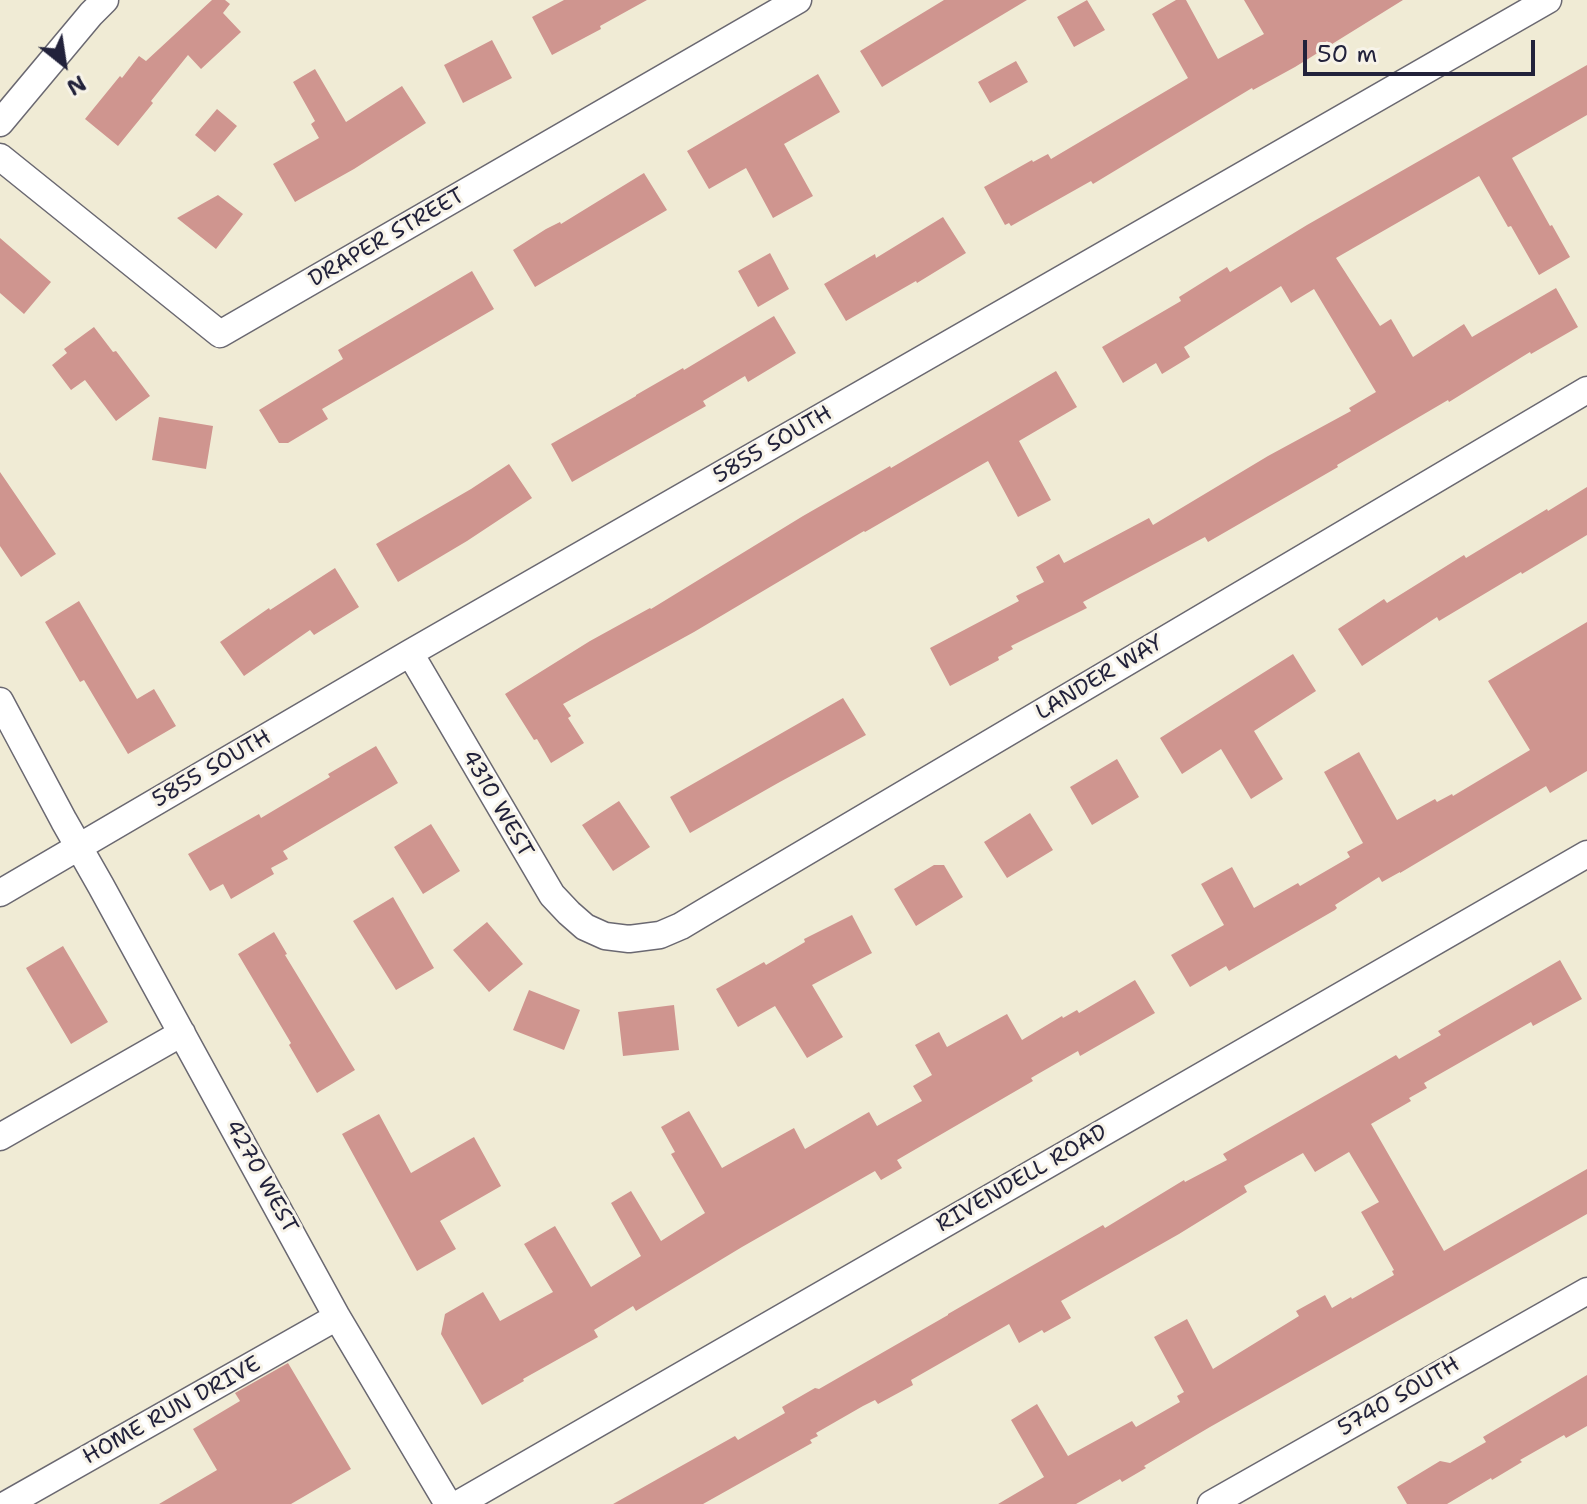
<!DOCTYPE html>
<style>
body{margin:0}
#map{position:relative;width:1587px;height:1504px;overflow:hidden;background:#f0ebd5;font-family:"Shantell Sans",sans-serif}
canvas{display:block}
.north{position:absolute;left:24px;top:24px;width:80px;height:80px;-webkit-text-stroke:6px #f7f3e8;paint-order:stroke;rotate:150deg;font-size:22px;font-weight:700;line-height:32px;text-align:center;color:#22223b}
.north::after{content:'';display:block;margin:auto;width:28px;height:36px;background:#22223b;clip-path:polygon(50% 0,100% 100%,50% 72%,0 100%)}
.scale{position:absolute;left:1303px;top:40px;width:232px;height:36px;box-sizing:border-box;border:4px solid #22223b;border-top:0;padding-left:10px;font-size:24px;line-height:28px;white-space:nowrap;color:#22223b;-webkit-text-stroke:6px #f7f3e8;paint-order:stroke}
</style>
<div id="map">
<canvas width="1587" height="1504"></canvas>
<div class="north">N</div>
<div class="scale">50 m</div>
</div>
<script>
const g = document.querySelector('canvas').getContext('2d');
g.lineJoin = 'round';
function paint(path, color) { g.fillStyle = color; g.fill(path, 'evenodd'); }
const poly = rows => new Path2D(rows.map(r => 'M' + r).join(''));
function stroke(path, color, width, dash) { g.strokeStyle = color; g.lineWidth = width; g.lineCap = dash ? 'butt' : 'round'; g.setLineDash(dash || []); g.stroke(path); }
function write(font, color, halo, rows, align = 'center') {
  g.font = font + ' "Shantell Sans",sans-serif'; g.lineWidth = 6; g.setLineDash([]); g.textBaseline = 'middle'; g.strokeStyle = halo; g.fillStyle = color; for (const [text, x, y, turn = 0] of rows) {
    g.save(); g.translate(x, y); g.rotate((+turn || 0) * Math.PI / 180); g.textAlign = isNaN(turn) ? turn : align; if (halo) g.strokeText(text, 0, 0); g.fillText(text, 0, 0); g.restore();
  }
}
const building = poly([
 [212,0,225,0,230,4,223,13,241,32,201,69,188,55,151,101,153,103,118,146,85,119,120,76,122,78,139,56,146,61],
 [564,0,647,0,600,26,601,29,552,55,532,17],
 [944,0,1027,0,882,87,860,51],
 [1087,0,1105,30,1074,47,1057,17],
 [1176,0,1186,0,1218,59,1264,34,1244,0,1403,0,1295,67,1253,90,1252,88,1093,184,1091,181,1011,226,1009,223,1005,225,984,187,1032,160,1033,162,1048,154,1051,159,1188,78,1152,14],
 [492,40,512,78,463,103,444,65],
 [1016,61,1028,82,990,103,978,82],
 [1587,65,1587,115,1512,158,1550,226,1552,225,1570,257,1539,275,1511,226,1508,227,1479,176,1336,258,1380,326,1391,319,1413,357,1464,324,1472,337,1556,288,1578,327,1531,354,1530,352,1449,402,1448,400,1337,465,1338,467,1208,542,1205,537,1083,602,1087,608,1011,646,1013,649,998,657,999,660,950,686,930,648,1019,601,1016,596,1044,582,1036,567,1059,554,1064,563,1149,518,1153,525,1268,456,1351,411,1349,408,1376,392,1314,289,1291,303,1281,286,1184,347,1190,357,1162,374,1156,363,1123,383,1102,347,1181,301,1179,297,1227,267,1230,272,1307,225],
 [315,69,346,122,402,86,426,123,354,169,295,202,273,164,319,138,311,124,315,121,293,82],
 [818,74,840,112,784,144,813,196,773,218,746,168,709,189,687,151],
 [217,109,237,126,215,152,195,135],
 [644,173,667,210,535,287,513,250,546,229,560,222,561,224],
 [218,195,243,214,216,249,177,218],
 [943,217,966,253,917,283,916,281,846,321,824,284,875,254,876,258],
 [0,238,51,282,24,314,0,293],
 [770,253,789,289,758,307,738,271],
 [472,271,494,309,322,409,328,419,288,443,279,443,259,410,343,359,338,350],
 [774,316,796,353,748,382,745,376,703,401,706,406,572,482,551,444,636,396,636,395,683,368,684,370],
 [94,327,113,352,116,351,150,396,116,421,85,380,71,390,52,365,67,353,64,349],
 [1056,371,1077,407,1019,441,1051,500,1018,517,988,461,865,532,864,531,694,632,563,704,571,716,568,718,584,743,551,763,537,739,534,740,505,694,590,641,650,608,651,609,803,516,890,466,891,468],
 [159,417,213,426,206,469,152,460],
 [509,464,532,498,467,541,398,582,376,544,471,489],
 [0,472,56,554,21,577,0,546],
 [1587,487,1587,535,1522,574,1521,572,1439,621,1437,617,1362,666,1338,629,1384,599,1387,603,1464,555,1466,558,1547,509,1548,511],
 [335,568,359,607,314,635,310,630,244,676,220,642,269,608,270,610],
 [79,601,137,699,154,689,176,726,128,754,84,680,80,682,45,622],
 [1587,622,1587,771,1550,793,1546,786,1400,873,1400,872,1382,882,1379,877,1335,905,1337,908,1335,910,1229,971,1226,966,1190,987,1171,955,1224,925,1201,884,1232,867,1254,908,1298,883,1300,886,1350,857,1347,852,1363,843,1324,772,1359,752,1397,820,1435,799,1437,802,1452,794,1453,796,1530,750,1488,681],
 [1293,654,1316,691,1254,731,1283,779,1251,799,1221,749,1182,774,1160,738],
 [843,698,866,735,778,783,690,833,670,797],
 [376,746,398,783,283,851,288,859,271,868,274,874,231,899,223,884,210,891,188,854,259,814,261,818,330,777,328,774],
 [1117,759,1139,797,1092,825,1070,787],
 [619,801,650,847,613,871,582,825],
 [1030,813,1053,850,1007,878,984,842],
 [431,824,460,871,423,894,394,847],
 [934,865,944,865,963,897,916,926,894,889],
 [393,897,434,968,396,990,353,921],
 [852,915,872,953,812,985,843,1037,807,1058,775,1006,738,1027,716,989,764,962,766,965,805,942,804,939],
 [487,922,523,964,489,992,453,950],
 [274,932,287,954,285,955,355,1070,317,1093,289,1045,291,1043,238,954],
 [63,946,108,1022,71,1044,26,968],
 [1560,960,1582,999,1533,1026,1531,1022,1424,1083,1427,1088,1409,1098,1411,1101,1371,1124,1444,1251,1587,1169,1587,1214,1210,1427,1144,1466,1146,1468,1122,1482,1120,1479,1076,1504,998,1504,1044,1477,1011,1420,1037,1404,1068,1456,1132,1421,1136,1427,1180,1402,1177,1396,1184,1392,1154,1337,1187,1319,1213,1369,1299,1316,1296,1311,1325,1295,1332,1308,1351,1297,1352,1299,1394,1275,1392,1271,1394,1270,1361,1212,1379,1202,1349,1152,1315,1172,1303,1153,1244,1186,1247,1192,1179,1234,1061,1301,1071,1318,1044,1333,1042,1330,1019,1343,1009,1324,911,1380,913,1385,878,1404,875,1400,863,1406,816,1433,818,1436,810,1440,812,1443,703,1504,613,1504,735,1436,738,1440,785,1413,782,1407,815,1388,819,1389,948,1315,948,1314,1103,1225,1105,1228,1184,1180,1185,1182,1227,1160,1223,1154,1396,1055,1399,1059,1441,1035,1438,1031],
 [1135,980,1155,1013,1080,1056,1078,1051,1031,1078,1033,1081,897,1160,902,1168,881,1180,875,1171,742,1247,636,1311,633,1306,594,1330,598,1337,523,1379,524,1381,482,1405,441,1334,445,1314,483,1292,500,1321,553,1292,524,1244,555,1226,591,1287,641,1256,611,1203,631,1191,661,1241,705,1213,671,1154,675,1152,661,1127,689,1111,722,1168,794,1128,805,1149,869,1112,877,1126,922,1101,913,1086,932,1075,915,1045,939,1032,947,1047,1007,1014,1022,1040,1062,1016,1063,1018,1077,1010,1079,1013],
 [529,990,580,1010,564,1050,513,1030],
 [674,1005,679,1050,623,1056,618,1012],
 [379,1114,411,1173,474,1137,501,1186,440,1221,456,1249,417,1271,342,1134],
 [288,1363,351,1469,291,1504,159,1504,217,1470,193,1429,240,1401,235,1393],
 [1587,1375,1587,1426,1566,1438,1564,1435,1520,1460,1522,1462,1492,1480,1491,1478,1447,1504,1407,1504,1397,1487,1440,1461,1450,1463,1486,1442,1483,1437]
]);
const street = poly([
 [0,123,91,14,105,0],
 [0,157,220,334,798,0],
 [410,653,552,895,569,913,585,927,605,936,629,939,660,935,681,926,706,911,1587,390],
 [0,701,64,821,101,886,337,1317,448,1504],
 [0,893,410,653,1548,0],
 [0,1137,182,1033],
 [7,1504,337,1317],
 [458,1504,1587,854],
 [1211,1504,1587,1291]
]);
const streetNames = [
 ["DRAPER STREET",387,238,-30],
 ["5855 SOUTH",773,445,-30],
 ["LANDER WAY",1100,678,-31],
 ["5855 SOUTH",212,769,-30],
 ["4310 WEST",497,804,60],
 ["4270 WEST",261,1177,61],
 ["RIVENDELL ROAD",1022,1179,-30],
 ["5740 SOUTH",1399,1397,-30],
 ["HOME RUN DRIVE",172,1411,-29]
];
paint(building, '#cf958f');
stroke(street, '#6a6871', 29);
stroke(street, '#fff', 26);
write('22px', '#22223b', '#f7f3e8', streetNames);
</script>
